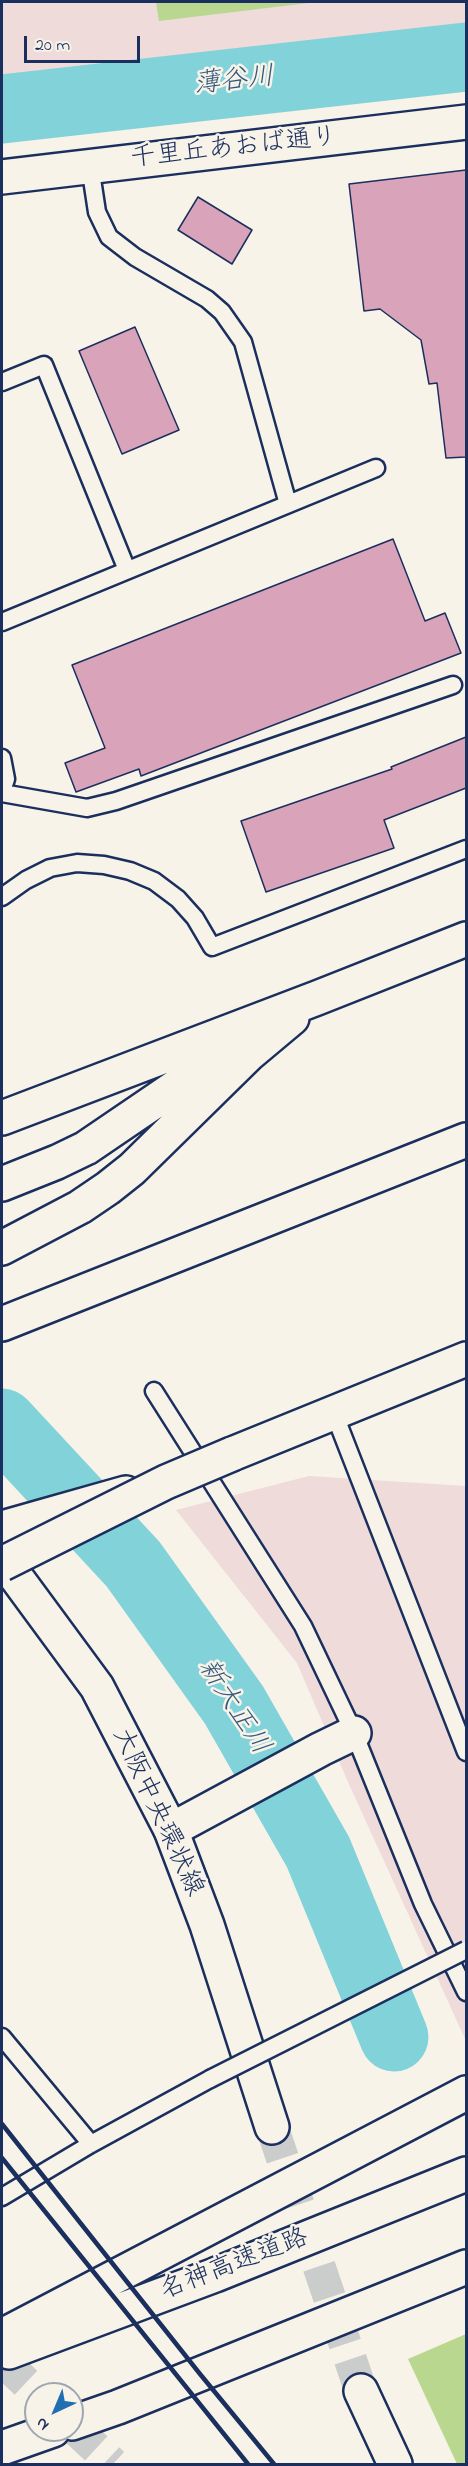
<!DOCTYPE html>
<meta charset="utf-8">
<style>
body{margin:0}
#map{position:relative;width:468px;height:2466px;overflow:hidden;background:#f7f3e8;font-family:"Indie Flower",sans-serif}
canvas{display:block}
.frame{position:absolute;inset:0;border:3px solid #1b2f5e;pointer-events:none}
.north{position:absolute;left:24px;top:2382px;width:60px;height:60px;box-sizing:border-box;background:#f7f3e8;border:2px solid #9fa5b1;border-radius:50%;rotate:224deg;font-size:16px;font-weight:700;line-height:24px;text-align:center;color:#1b2f5e}
.north::after{content:'';display:block;margin:auto;width:21px;height:27px;background:#1f6fb2;clip-path:polygon(50% 0,100% 100%,50% 72%,0 100%)}
.scale{position:absolute;left:24px;top:36px;width:116px;height:27px;box-sizing:border-box;border:3px solid #1b2f5e;border-top:0;padding-left:8px;font-size:18px;line-height:21px;white-space:nowrap;color:#1b2f5e;-webkit-text-stroke:4px #f7f3e8;paint-order:stroke}
</style>
<div id="map">
<canvas width="468" height="2466"></canvas>
<div class="frame"></div>
<div class="north">N</div>
<div class="scale">20 m</div>
</div>
<script>
const g = document.querySelector('canvas').getContext('2d');
g.lineJoin = 'round';
function paint(path, color) { g.fillStyle = color; g.fill(path, 'evenodd'); }
const poly = rows => new Path2D(rows.map(r => 'M' + r).join(''));
function stroke(path, color, width, dash) { g.strokeStyle = color; g.lineWidth = width; g.lineCap = dash ? 'butt' : 'round'; g.setLineDash(dash || []); g.stroke(path); }
function write(font, color, halo, rows, align = 'center') {
  g.font = font + ' "Indie Flower","Klee One",sans-serif'; g.lineWidth = 5; g.setLineDash([]); g.textBaseline = 'middle'; g.strokeStyle = halo; g.fillStyle = color; for (const [text, x, y, turn = 0] of rows) {
    g.save(); g.translate(x, y); g.rotate((+turn || 0) * Math.PI / 180); g.textAlign = isNaN(turn) ? turn : align; if (halo) g.strokeText(text, 0, 0); g.fillText(text, 0, 0); g.restore();
  }
}
const built = poly([
 [2,2,466,2,466,38,2,92],
 [309,1476,466,1486,466,2041,348,1782,297,1663,176,1510]
]);
const green = poly([
 [156,2,317,2,159,21],
 [466,2334,466,2464,457,2464,408,2359]
]);
const river = poly([
 [2,109,466,57],
 [2,1423,133,1564,234,1705,318,1852,394,2037]
]);
const building = poly([
 [466,170,466,457,446,458,437,383,429,384,421,340,380,309,364,311,349,184,466,170],
 [198,197,252,230,232,264,178,230,198,197],
 [135,327,179,430,122,454,79,351,135,327],
 [393,539,425,621,445,613,461,653,141,776,139,769,76,792,65,763,105,748,72,665,393,539],
 [466,737,466,788,384,820,394,848,266,892,241,821,392,769,391,767,466,737]
]);
const primaryTunnel = poly([
 [272,2127,361,2391]
]);
const highwayTunnel = poly([
 [2,2360,38,2394],
 [72,2426,113,2464]
]);
const lane = poly([
 [90,166,97,212,109,237,135,257,207,299,222,312,243,342,288,504],
 [2,382,44,365,127,570],
 [2,622,376,468],
 [2,758,6,779,2,791],
 [2,793,87,808,116,801,453,685],
 [2,897,26,880,50,868,77,863,104,865,130,871,154,881,178,899,195,918,212,947,466,849],
 [154,1391,303,1626,354,1733,423,1904,466,1992],
 [334,1413,466,1752],
 [2,2037,91,2144],
 [2,2197,91,2144,210,2079]
]);
const secondary = poly([
 [2,177,466,122],
 [171,1830,321,1749,354,1733]
]);
const primary = poly([
 [2,1558,97,1687,171,1830,207,1925,272,2127],
 [361,2391,395,2464]
]);
const highway = poly([
 [2,1118,317,998,466,939],
 [2,1184,57,1162,86,1148,233,1048],
 [2,1248,80,1207,108,1188,132,1169,249,1054,292,1018],
 [2,1324,466,1140],
 [232,1454,466,1359],
 [2,1528,126,1493],
 [2,2336,466,2093],
 [9,2352,215,2275,466,2174],
 [72,2423,118,2407,466,2267],
 [2,2448,53,2430]
]);
const rail = poly([
 [2,2124,200,2374,274,2464],
 [2,2158,248,2464]
]);
const laneBridge = poly([
 [210,2079,466,1950]
]);
const highwayBridge = poly([
 [2,1564,166,1482,232,1454]
]);
const streetNames = [
 ["千里丘あおば通り",234,150,-6],
 ["大阪中央環状線",156,1813,65],
 ["名神高速道路",235,2266,-21]
];
const waterNames = [
 ["薄谷川",234,83,-6],
 ["新大正川",232,1708,57]
];
paint(built, '#eedbda');
paint(green, '#bad78f');
stroke(river, '#81d3d9', 69);
paint(building, '#d9a3b9');
stroke(building, '#1b2f5e', 1.5);
stroke(primaryTunnel, '#cbcccc', 33, [33, 16]);
stroke(highwayTunnel, '#cbcccc', 33, [33, 16]);
stroke(lane, '#1b2f5e', 21);
stroke(secondary, '#1b2f5e', 38);
stroke(primary, '#1b2f5e', 38);
stroke(highway, '#1b2f5e', 38);
stroke(lane, '#f7f3e8', 16);
stroke(secondary, '#f7f3e8', 33);
stroke(primary, '#f7f3e8', 33);
stroke(highway, '#f7f3e8', 33);
stroke(rail, '#1b2f5e', 4.5);
stroke(laneBridge, '#1b2f5e', 21, []);
stroke(highwayBridge, '#1b2f5e', 38, []);
stroke(laneBridge, '#f7f3e8', 16);
stroke(highwayBridge, '#f7f3e8', 33);
write('26px', '#1b2f5e', '#f7f3e8', streetNames);
write('italic 27px', '#34587d', '#f7f3e8', waterNames);
</script>
